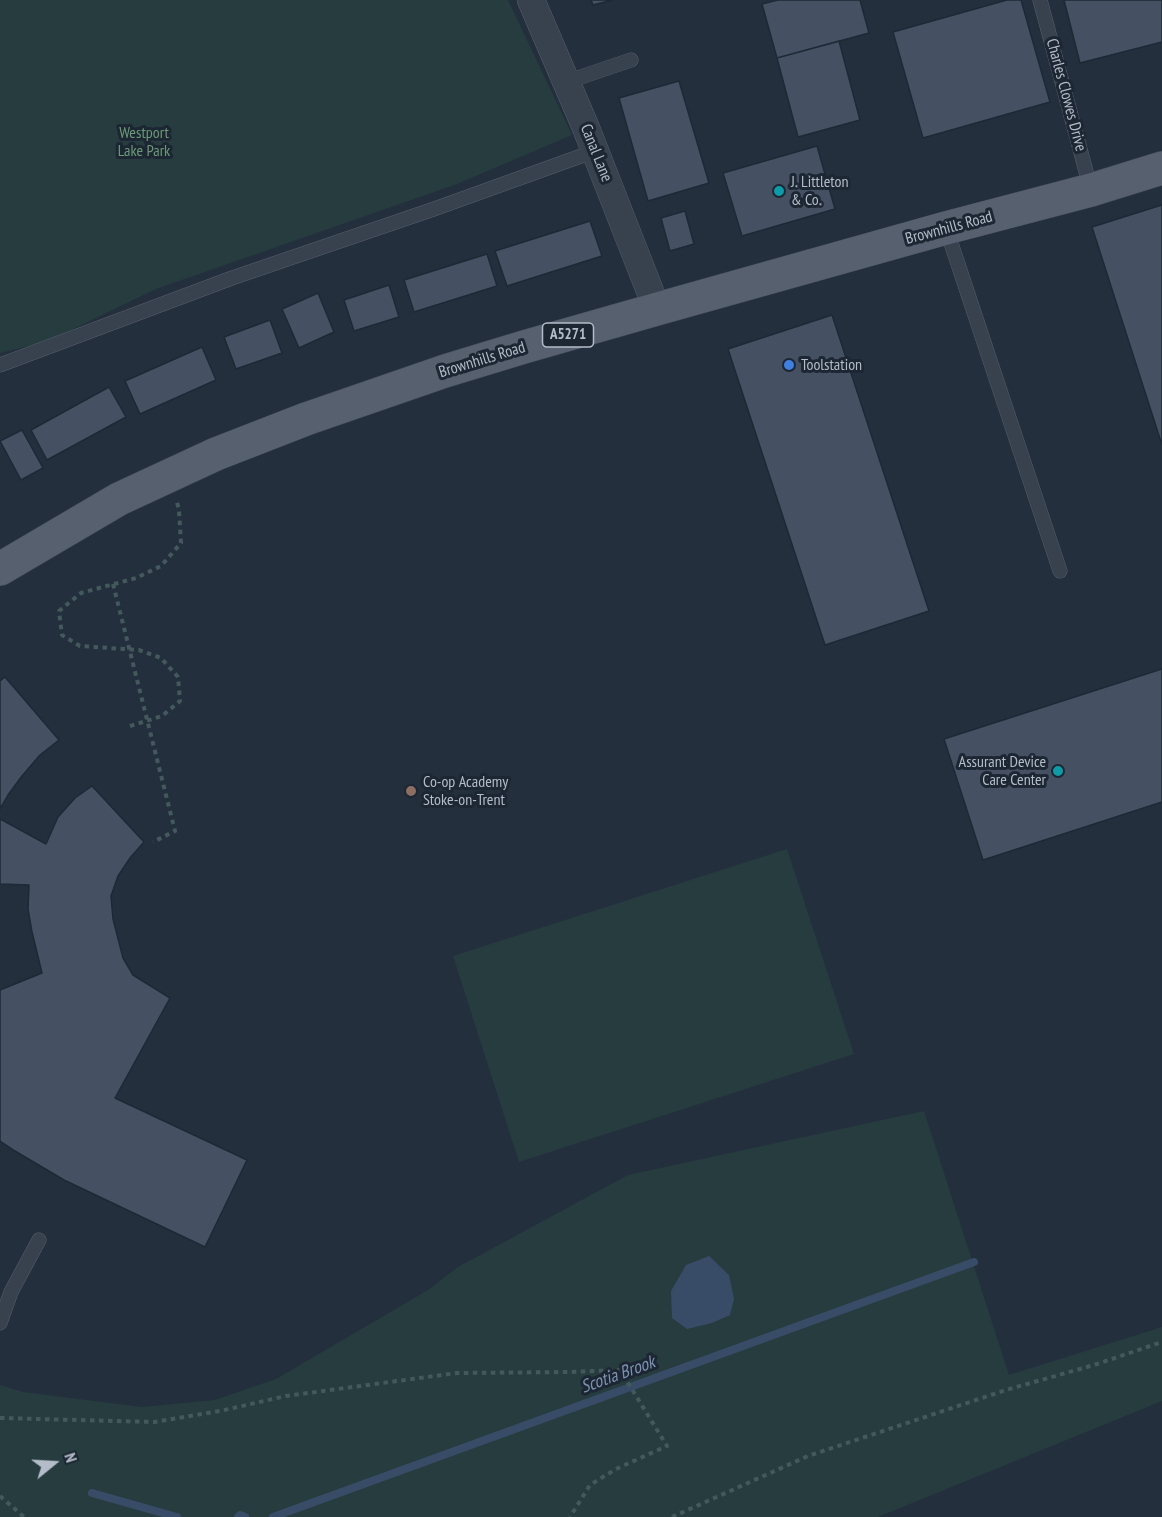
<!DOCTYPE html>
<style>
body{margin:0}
#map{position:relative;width:1162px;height:1517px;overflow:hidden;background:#242f3e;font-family:"PT Sans Narrow",sans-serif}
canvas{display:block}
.north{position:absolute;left:24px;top:1433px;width:60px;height:60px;-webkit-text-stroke:4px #1d2633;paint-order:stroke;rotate:72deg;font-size:16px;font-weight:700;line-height:24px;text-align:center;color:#b4bcc9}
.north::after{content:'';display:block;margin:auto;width:21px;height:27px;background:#b4bcc9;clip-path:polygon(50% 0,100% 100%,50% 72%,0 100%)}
</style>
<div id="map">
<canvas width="1162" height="1517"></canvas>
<div class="north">N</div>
</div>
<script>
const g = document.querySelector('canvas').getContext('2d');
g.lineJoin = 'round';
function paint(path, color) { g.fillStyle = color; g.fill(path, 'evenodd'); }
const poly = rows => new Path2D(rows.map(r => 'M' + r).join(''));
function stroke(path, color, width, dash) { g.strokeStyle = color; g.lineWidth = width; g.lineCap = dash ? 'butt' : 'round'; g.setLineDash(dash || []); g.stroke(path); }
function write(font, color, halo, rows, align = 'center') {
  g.font = font + ' "PT Sans Narrow",sans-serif'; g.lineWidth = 6; g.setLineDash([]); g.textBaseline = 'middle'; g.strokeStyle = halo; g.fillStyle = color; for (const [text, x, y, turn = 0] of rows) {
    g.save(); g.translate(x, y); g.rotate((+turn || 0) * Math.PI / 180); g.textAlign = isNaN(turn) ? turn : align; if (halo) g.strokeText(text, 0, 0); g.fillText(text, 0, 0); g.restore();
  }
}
const green = poly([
 [0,0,508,0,572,135,457,184,156,289,48,341,0,353],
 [787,849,854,1054,519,1162,453,956],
 [924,1111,1009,1375,1162,1327,1162,1401,878,1517,0,1517,0,1385,23,1392,142,1407,215,1400,276,1379,428,1290,458,1267,628,1175]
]);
const water = poly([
 [709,1256,729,1275,734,1299,730,1315,712,1323,687,1329,672,1318,671,1291,686,1265]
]);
const stream = poly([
 [92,1493,177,1517],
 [238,1517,240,1515,245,1517],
 [273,1517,974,1262]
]);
const building = poly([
 [591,0,613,0,593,5,591,0],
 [778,0,860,0,869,33,777,58,762,4,778,0],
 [1007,0,1021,0,1050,102,923,138,893,32,1007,0],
 [1064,0,1162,0,1162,42,1080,63,1064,0],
 [839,41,860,120,798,137,777,58,839,41],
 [679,81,709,183,648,201,619,98,679,81],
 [817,146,835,209,742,236,723,173,817,146],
 [1162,205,1162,445,1092,227,1162,205],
 [685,211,694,244,670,251,661,218,685,211],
 [590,221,602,256,507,286,495,251,590,221],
 [487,254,497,286,414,312,404,280,487,254],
 [389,285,399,317,354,331,344,300,389,285],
 [318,293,334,332,299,348,282,309,318,293],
 [832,315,929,611,825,645,728,349,832,315],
 [270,320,282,353,236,369,224,337,270,320],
 [202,347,216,380,140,414,125,381,202,347],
 [109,387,126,417,47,460,31,430,109,387],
 [22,430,43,468,21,480,0,441,22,430],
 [1162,669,1162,802,983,860,944,739,1162,669],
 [5,677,59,740,40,755,22,776,8,795,0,809,0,681,5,677],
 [92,786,144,842,130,858,118,876,111,896,113,919,123,958,133,975,170,998,115,1098,247,1160,205,1247,64,1180,15,1151,0,1141,0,990,42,973,32,932,28,909,29,885,0,884,0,819,46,844,58,817,75,798,92,786]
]);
const path = poly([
 [113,584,175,831,153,842],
 [130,726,162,716,180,701,178,677,161,658,139,650,80,646,62,635,59,611,81,593,136,578,161,566,181,543,179,510,177,502],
 [0,1418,154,1422,220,1411,286,1396,457,1373,571,1372,620,1370,667,1446,616,1469,590,1485,570,1517],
 [0,1496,24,1517],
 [672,1517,808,1456,1006,1390,1094,1365,1162,1342]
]);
const service = poly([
 [1040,0,1091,190],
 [566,82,631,60],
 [946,228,1060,571],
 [0,365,232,278,434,209,595,151],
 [0,1323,11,1292,39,1240]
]);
const minor = poly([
 [531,0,586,128,657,309]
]);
const primary = poly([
 [0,569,119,499,216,454,306,419,445,371,524,347,657,309,946,228,1091,190,1162,168]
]);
const markers = [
 [779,191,6,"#0f9aa8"],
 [789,365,6,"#3f7fe0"],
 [1058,771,6,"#0f9aa8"],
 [411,791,6,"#8d6e63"]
];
const shields = [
 [568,335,51]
];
const shieldNames = [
 ["A5271",568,335]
];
const streetNames = [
 ["Charles Clowes Drive",1066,95,75],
 ["Canal Lane",596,153,68],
 ["Brownhills Road",949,228,-15],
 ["Brownhills Road",482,360,-17]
];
const parkNames = [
 ["Westport",144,133],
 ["Lake Park",144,151]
];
const poiNames = [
 ["J. Littleton",791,182],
 ["& Co.",791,200],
 ["Toolstation",801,365],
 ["Assurant Device",1046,762,"right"],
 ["Care Center",1046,780,"right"],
 ["Co-op Academy",423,782],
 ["Stoke-on-Trent",423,800]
];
const waterNames = [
 ["Scotia Brook",618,1375,-20]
];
paint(green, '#263c3f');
paint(water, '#394c67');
stroke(stream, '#394c67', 8);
paint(building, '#455162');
stroke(building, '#1f2835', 1.5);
stroke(service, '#565f6c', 15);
stroke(minor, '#565f6c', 28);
stroke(primary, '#414a57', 34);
stroke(path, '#44595c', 4, [4.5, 4.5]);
stroke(service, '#38414e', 14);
stroke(minor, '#38414e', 27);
stroke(primary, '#56606e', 33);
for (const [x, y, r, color] of markers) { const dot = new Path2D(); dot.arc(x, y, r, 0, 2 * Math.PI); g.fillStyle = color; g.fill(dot); stroke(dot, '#1d2633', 2); }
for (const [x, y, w] of shields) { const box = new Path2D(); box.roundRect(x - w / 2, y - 12, w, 24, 4.5); g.fillStyle = '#1d2633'; g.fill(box); stroke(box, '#b4bcc9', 1.5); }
write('bold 15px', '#b4bcc9', null, shieldNames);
write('16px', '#b4bcc9', '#1d2633', streetNames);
write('16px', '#6b9a76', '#1d2633', parkNames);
write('16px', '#b4bcc9', '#1d2633', poiNames, 'left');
write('italic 18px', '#7c92b1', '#1d2633', waterNames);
</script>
